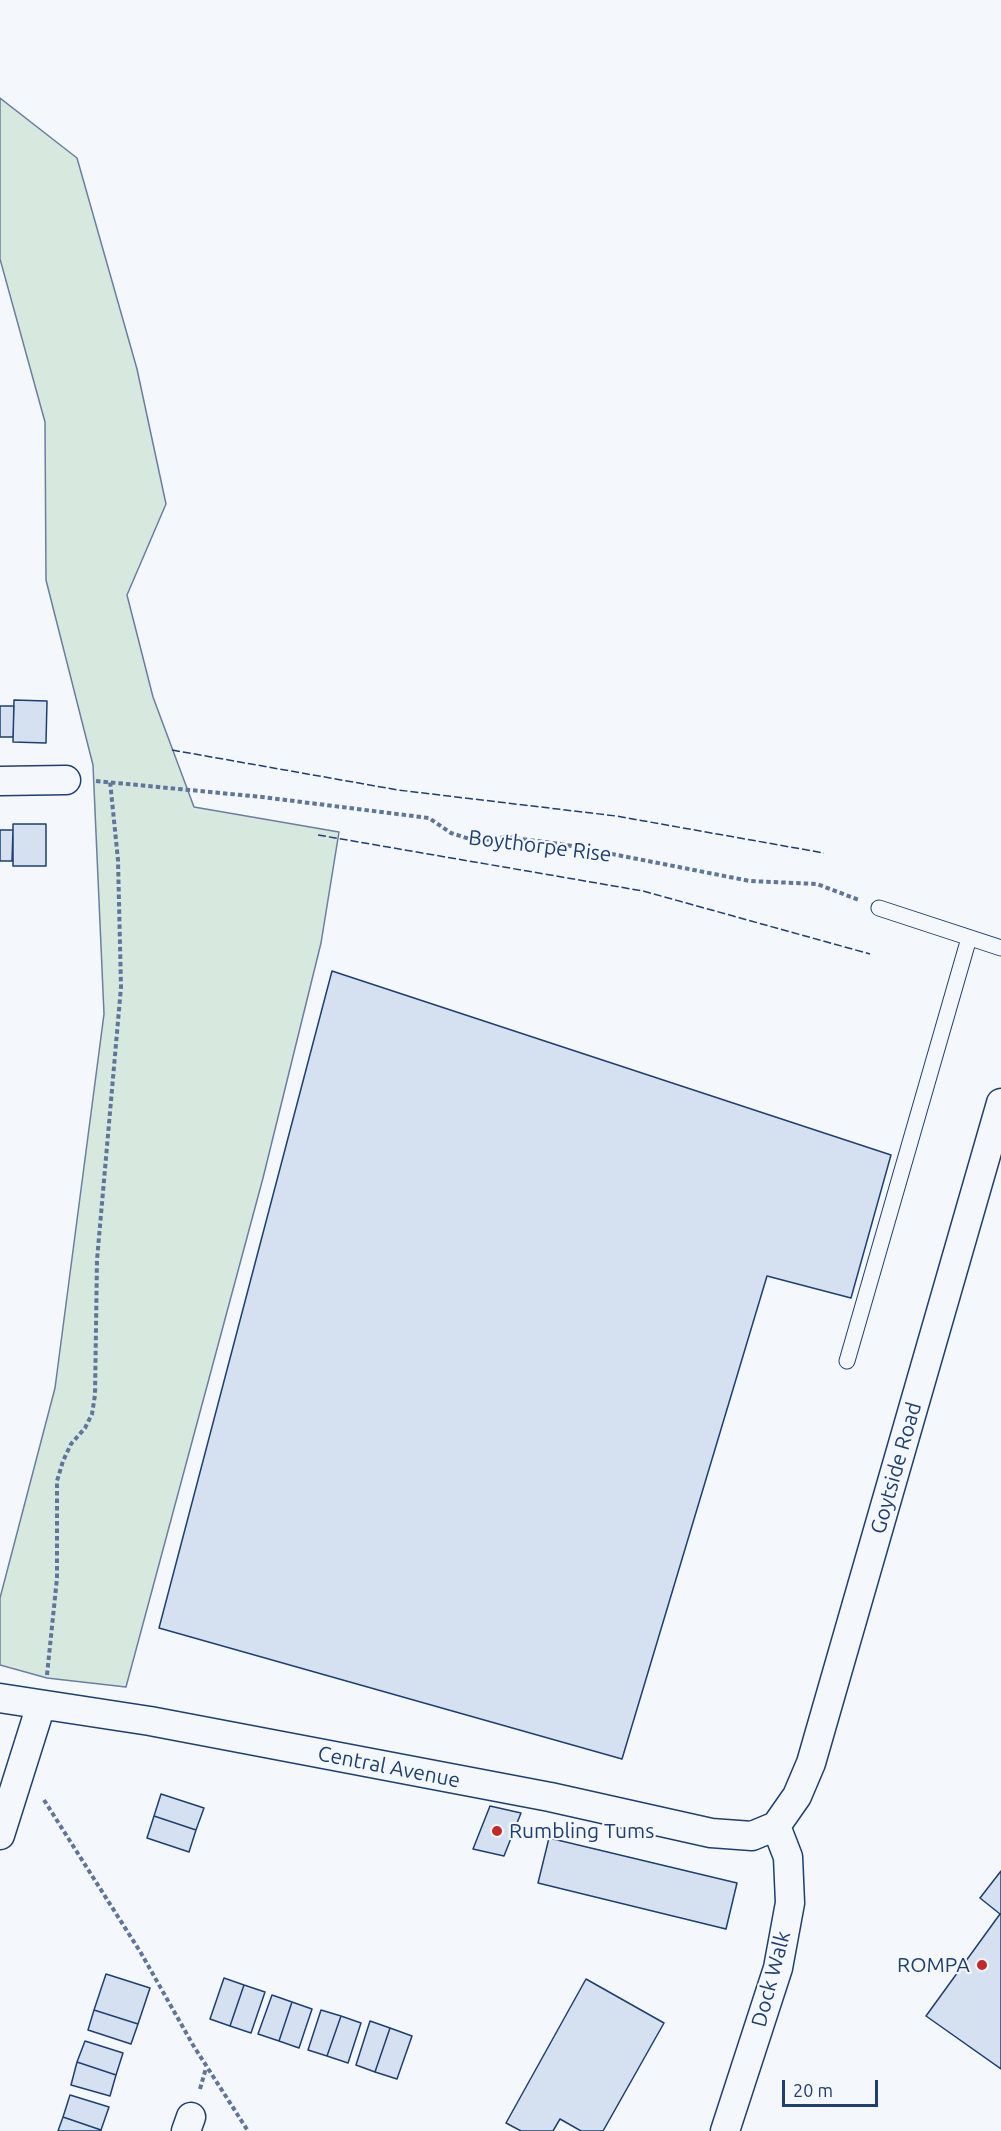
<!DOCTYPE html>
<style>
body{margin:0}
#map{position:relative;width:1001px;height:2131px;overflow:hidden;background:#f4f7fb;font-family:Ubuntu,sans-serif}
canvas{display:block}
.scale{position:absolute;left:782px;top:2080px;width:96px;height:27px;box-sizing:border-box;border:3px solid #1d3f73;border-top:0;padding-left:8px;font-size:18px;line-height:21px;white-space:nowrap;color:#1d3f73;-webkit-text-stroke:4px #f4f7fb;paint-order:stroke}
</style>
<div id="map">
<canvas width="1001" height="2131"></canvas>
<div class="scale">20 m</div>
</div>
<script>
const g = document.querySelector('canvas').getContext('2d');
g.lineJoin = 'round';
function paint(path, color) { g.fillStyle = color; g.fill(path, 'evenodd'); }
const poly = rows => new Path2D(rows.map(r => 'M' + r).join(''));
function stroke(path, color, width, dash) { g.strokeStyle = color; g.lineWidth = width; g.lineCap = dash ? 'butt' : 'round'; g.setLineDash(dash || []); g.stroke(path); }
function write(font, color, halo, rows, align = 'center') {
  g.font = font + ' Ubuntu,sans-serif'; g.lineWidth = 4.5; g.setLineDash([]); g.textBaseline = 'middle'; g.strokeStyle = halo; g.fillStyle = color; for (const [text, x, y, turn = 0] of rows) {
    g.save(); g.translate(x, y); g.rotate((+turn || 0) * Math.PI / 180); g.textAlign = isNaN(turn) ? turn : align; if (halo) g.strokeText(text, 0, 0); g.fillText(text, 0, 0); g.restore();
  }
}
const green = poly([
 [0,98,77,158,137,369,166,504,127,595,153,697,194,807,339,832,321,943,263,1178,126,1687,47,1678,0,1665,0,1598,55,1388,104,1014,93,765,46,580,45,422,0,259,0,98]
]);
const building = poly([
 [14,700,47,701,46,743,13,742,14,700],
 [0,706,14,706,13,737,0,737,0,706],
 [13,824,46,824,46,866,13,866,13,824],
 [0,830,13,830,12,861,0,861,0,830],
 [332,971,891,1155,851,1298,767,1276,622,1759,159,1628,332,971],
 [161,1794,204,1808,196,1830,154,1816,161,1794],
 [490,1806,521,1813,504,1856,473,1849,490,1806],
 [154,1816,196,1830,189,1852,147,1838,154,1816],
 [549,1838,737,1883,726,1929,538,1883,549,1838],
 [1001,1871,1001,2069,926,2016,1000,1914,980,1898,1001,1871],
 [106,1974,150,1988,138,2024,94,2010,106,1974],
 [224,1978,244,1985,230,2026,210,2019,224,1978],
 [586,1979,664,2023,603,2131,581,2131,560,2119,553,2131,521,2131,506,2123,586,1979],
 [244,1985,265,1992,251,2033,230,2026,244,1985],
 [272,1995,292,2002,279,2041,258,2034,272,1995],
 [292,2002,312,2009,299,2048,279,2041,292,2002],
 [94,2010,138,2024,131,2044,88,2030,94,2010],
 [321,2010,341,2016,327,2056,308,2050,321,2010],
 [341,2016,361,2023,348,2063,327,2056,341,2016],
 [370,2021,390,2028,375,2072,356,2065,370,2021],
 [390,2028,412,2036,397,2079,375,2072,390,2028],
 [85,2041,123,2053,116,2075,77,2062,85,2041],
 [77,2062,116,2075,110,2096,71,2085,77,2062],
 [70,2095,109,2107,101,2130,63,2117,70,2095],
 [63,2117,101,2130,101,2131,58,2131,63,2117]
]);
const path = poly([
 [96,781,262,797,429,818,451,833,476,841,506,837,561,844,750,881,817,884,859,900],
 [47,1675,57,1578,57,1481,63,1461,71,1444,85,1428,92,1414,95,1395,97,1260,121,987,118,860,110,781],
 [44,1800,141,1953,193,2045,248,2131],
 [200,2089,206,2068]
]);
const lane = poly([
 [879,908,1001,948],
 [847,1361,969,938]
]);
const street = poly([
 [0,781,66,780],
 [0,1698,150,1721,550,1797,711,1833,752,1836,776,1826],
 [776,1826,797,1796,811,1763,1001,1103],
 [0,1835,41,1705],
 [186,2131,191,2117],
 [725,2131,778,1968,790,1903,788,1857,776,1826]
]);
const fence = poly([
 [172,750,398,790,616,816,824,853],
 [318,835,643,891,870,954]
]);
const markers = [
 [497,1831,6,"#c62828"],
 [982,1965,6,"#c62828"]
];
const streetNames = [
 ["Boythorpe Rise",540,846,7],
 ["Goytside Road",896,1468,-74],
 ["Central Avenue",389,1767,11],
 ["Dock Walk",771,1979,-75]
];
const poiNames = [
 ["Rumbling Tums",509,1831],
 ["ROMPA",970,1965,"right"]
];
paint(green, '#d7e8df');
stroke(green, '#687fa3', 1.5);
paint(building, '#d5e0f0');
stroke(building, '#1d3f73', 1.5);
stroke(lane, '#1d3f73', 17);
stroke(street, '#1d3f73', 31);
stroke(path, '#5e769c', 4, [4.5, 3]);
stroke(lane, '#f4f7fb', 15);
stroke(street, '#f4f7fb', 28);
stroke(fence, '#1d3f73', 1.5, [8, 3]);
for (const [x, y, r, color] of markers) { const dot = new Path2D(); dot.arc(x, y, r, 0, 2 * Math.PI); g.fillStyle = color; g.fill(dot); stroke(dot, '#f4f7fb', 2); }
write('21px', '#1d3f73', '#f4f7fb', streetNames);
write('21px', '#1d3f73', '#f4f7fb', poiNames, 'left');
</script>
